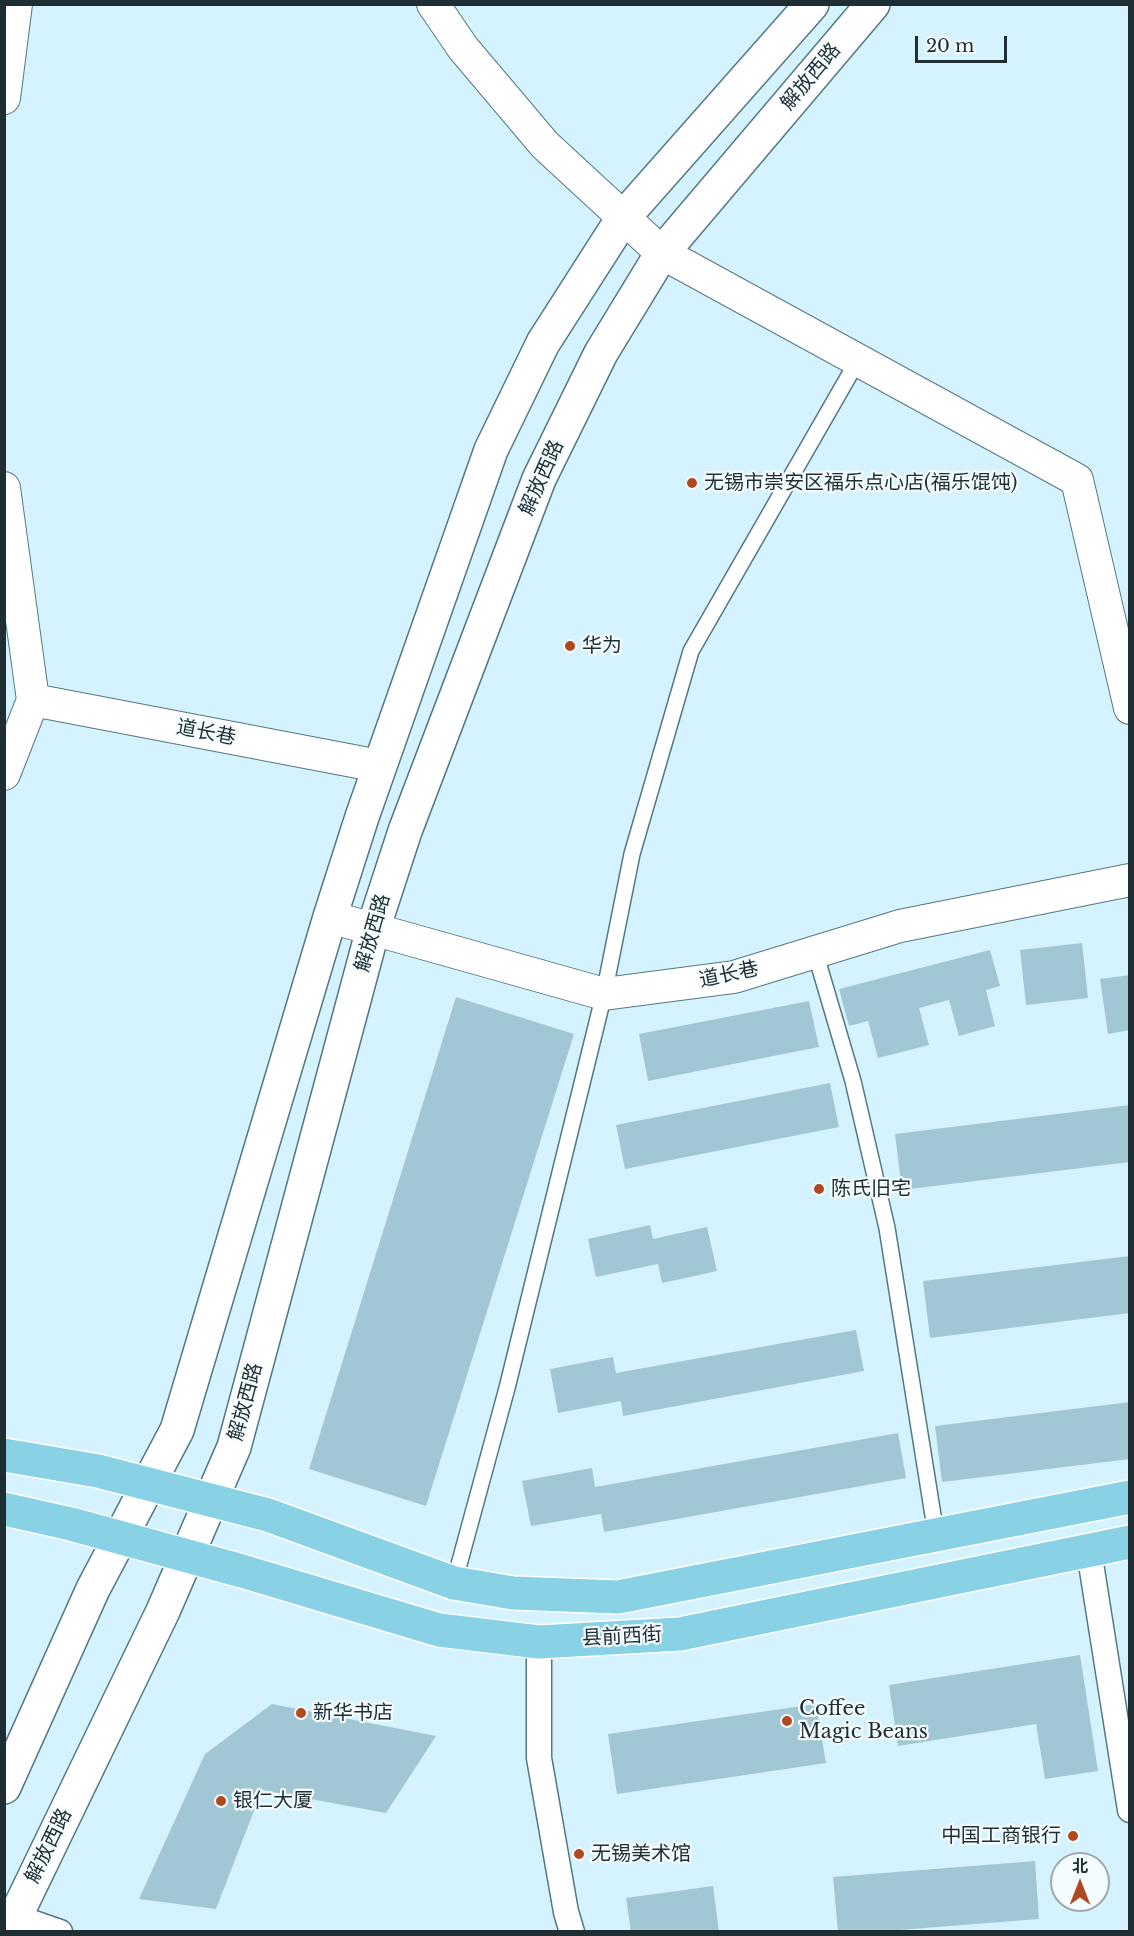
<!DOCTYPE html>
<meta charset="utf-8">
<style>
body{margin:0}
#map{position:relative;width:1134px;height:1936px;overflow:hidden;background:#d5f3fe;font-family:"Libre Baskerville","Noto Sans SC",serif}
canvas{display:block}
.frame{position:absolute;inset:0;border:6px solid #1f2e33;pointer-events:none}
.north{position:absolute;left:1050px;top:1852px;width:60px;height:60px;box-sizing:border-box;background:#f4fcff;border:2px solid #9faaad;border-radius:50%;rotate:0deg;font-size:16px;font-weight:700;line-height:24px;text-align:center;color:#1f2e33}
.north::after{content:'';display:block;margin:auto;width:21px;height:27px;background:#af4920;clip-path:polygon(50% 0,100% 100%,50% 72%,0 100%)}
.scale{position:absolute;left:915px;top:36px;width:92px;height:27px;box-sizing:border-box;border:3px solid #1f2e33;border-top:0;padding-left:8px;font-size:18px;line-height:21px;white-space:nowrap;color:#1f2e33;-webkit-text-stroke:4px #f4fcff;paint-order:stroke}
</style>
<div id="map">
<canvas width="1134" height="1936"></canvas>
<div class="frame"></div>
<div class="north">北</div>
<div class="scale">20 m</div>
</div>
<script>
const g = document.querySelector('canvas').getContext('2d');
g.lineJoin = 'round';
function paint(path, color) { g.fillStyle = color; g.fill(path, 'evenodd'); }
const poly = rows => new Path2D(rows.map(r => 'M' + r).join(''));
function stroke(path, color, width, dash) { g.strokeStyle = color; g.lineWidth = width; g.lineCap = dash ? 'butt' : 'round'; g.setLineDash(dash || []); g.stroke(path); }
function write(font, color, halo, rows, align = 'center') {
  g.font = font + ' "Libre Baskerville","Noto Sans SC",serif'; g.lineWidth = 4.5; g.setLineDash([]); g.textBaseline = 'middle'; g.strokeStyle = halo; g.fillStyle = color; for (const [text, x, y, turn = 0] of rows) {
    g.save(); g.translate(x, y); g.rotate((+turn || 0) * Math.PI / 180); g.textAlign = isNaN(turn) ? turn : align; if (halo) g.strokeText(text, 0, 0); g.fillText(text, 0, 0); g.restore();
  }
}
const building = poly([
 [1082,943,1088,998,1026,1005,1020,950],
 [990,950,1000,986,986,990,995,1026,959,1036,949,1000,919,1008,929,1045,878,1058,868,1021,849,1026,839,989],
 [1130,975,1130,1030,1108,1034,1100,979],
 [456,997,574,1034,426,1506,309,1469],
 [809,1001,819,1047,648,1081,639,1034],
 [830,1083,839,1127,625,1169,616,1125],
 [1130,1105,1130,1162,902,1190,895,1134],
 [650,1225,653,1239,707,1227,717,1271,662,1283,658,1264,596,1277,588,1239],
 [1130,1256,1130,1313,930,1338,923,1281],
 [856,1330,864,1371,623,1416,621,1401,558,1413,550,1369,613,1357,616,1373],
 [1130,1402,1130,1459,942,1482,935,1426],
 [898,1433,906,1478,604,1532,601,1514,531,1526,522,1481,592,1468,595,1487],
 [1080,1655,1098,1771,1045,1779,1036,1724,898,1746,889,1685],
 [272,1704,436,1736,386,1813,262,1790,216,1909,139,1899,205,1754],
 [816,1704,826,1763,617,1794,608,1734],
 [1035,1861,1039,1919,874,1932,838,1932,833,1877],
 [713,1886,719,1932,631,1932,626,1898]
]);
const service = poly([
 [815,952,853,1081,887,1228,936,1534],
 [454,1583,507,1388,604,994,632,854,691,651,858,360]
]);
const pedestrian = poly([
 [1089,1551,1130,1810],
 [539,1642,539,1758,566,1912,572,1932],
 [14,1916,60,1932]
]);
const minor = poly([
 [433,4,463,48,545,145,662,253,1077,480,1130,708],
 [4,98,16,4],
 [4,488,33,700,4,774],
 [33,700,379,766],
 [330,917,604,994,734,977,900,926,1130,880]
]);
const secondary = poly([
 [4,1787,93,1589,177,1430,330,917,362,817,491,450,543,343,623,218,812,4],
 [8,1932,163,1611,234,1447,373,929,405,831,539,479,601,353,662,253,873,4]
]);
const primary = poly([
 [4,1455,98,1471,268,1515,454,1583,513,1593,618,1597,1130,1497],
 [4,1509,71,1524,242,1571,439,1630,539,1642,680,1634,1130,1542]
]);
const markers = [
 [692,483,6,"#af4920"],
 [570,646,6,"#af4920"],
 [819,1189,6,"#af4920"],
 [301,1713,6,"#af4920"],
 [787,1721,6,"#af4920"],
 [221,1801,6,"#af4920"],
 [1073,1836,6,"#af4920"],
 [579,1854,6,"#af4920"]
];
const streetNames = [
 ["解放西路",811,77,-50],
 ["解放西路",542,478,-66],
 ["道长巷",206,733,11],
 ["解放西路",373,933,-74],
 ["道长巷",729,975,-12],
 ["解放西路",246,1402,-75],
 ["县前西街",622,1637,-3],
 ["解放西路",49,1846,-64]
];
const poiNames = [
 ["无锡市崇安区福乐点心店(福乐馄饨)",704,483],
 ["华为",582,646],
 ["陈氏旧宅",831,1189],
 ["Coffee",799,1709],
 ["Magic Beans",799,1732],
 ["新华书店",313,1713],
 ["银仁大厦",233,1801],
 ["中国工商银行",1061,1836,"right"],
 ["无锡美术馆",591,1854]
];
paint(building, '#a1c7d4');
stroke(service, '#547883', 18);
stroke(pedestrian, '#547883', 27);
stroke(minor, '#547883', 34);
stroke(secondary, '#547883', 36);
stroke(primary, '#fff', 36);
stroke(service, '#fff', 15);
stroke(pedestrian, '#fff', 24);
stroke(minor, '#fff', 32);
stroke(secondary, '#fff', 33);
stroke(primary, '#89d1e5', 33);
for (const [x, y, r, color] of markers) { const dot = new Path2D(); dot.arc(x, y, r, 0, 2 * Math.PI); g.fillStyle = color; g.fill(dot); stroke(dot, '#f4fcff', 2); }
write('20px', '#1f2e33', '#f4fcff', streetNames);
write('20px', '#1f2e33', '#f4fcff', poiNames, 'left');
</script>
